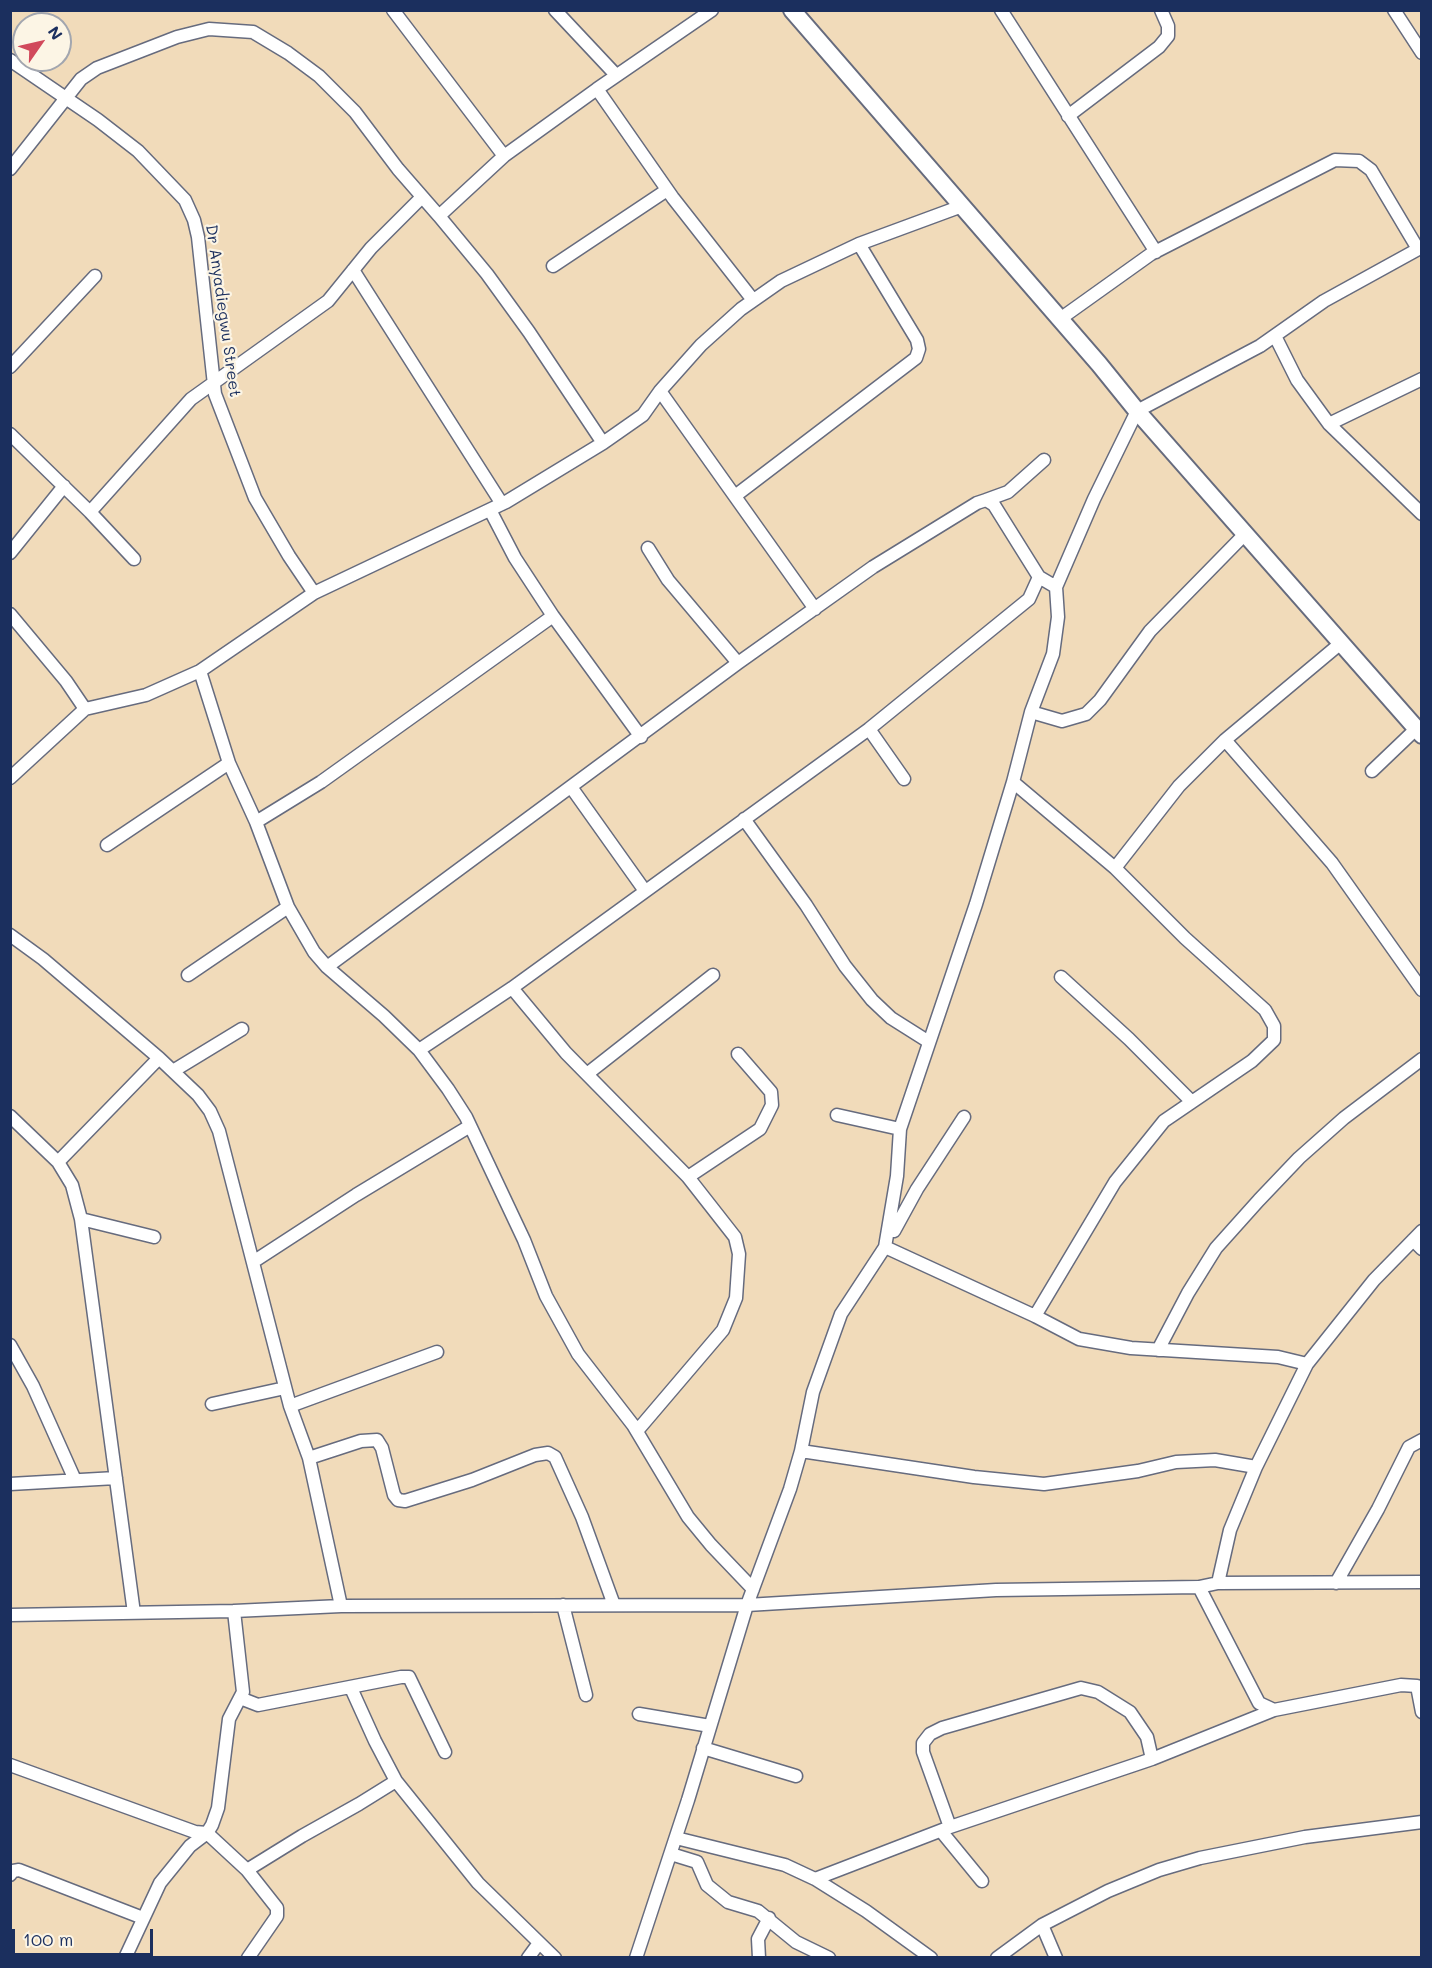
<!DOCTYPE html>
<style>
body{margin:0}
#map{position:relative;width:1432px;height:1968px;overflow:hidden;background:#f1dbba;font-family:Mali,sans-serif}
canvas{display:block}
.frame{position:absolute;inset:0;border:12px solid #1b2f5e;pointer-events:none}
.north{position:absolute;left:12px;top:12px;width:60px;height:60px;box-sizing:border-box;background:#fcf5e5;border:2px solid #a2a6af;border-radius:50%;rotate:56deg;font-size:16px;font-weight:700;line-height:24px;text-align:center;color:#1b2f5e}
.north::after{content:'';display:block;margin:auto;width:21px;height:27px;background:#d1495b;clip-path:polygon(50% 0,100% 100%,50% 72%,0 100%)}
.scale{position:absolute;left:12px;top:1929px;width:141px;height:27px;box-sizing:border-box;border:3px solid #1b2f5e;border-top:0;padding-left:8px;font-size:18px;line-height:21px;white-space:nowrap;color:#1b2f5e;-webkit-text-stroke:4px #fcf5e5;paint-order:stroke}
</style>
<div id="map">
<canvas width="1432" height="1968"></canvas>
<div class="frame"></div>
<div class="north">N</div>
<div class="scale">100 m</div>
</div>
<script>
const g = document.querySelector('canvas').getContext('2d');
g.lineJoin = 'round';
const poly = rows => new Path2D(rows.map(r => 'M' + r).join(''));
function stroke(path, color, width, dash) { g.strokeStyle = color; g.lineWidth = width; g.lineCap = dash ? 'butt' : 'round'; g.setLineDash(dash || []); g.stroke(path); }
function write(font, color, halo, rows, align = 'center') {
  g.font = font + ' Mali,sans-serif'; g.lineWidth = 4.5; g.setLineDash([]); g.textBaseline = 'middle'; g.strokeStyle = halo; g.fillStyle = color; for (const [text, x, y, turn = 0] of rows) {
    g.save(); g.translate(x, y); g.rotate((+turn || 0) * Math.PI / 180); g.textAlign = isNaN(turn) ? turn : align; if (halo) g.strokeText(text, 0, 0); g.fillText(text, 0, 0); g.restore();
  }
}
const minor = poly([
 [393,10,504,156],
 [555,10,616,75],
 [1001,10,1156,252],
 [1394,10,1422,53],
 [10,60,98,120,138,151,185,200,194,220,198,237,215,394,255,498,289,556,314,593],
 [597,89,673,198,753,300],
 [1068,116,1159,47,1168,36,1168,26,1161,10],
 [10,169,81,79,97,68,177,37,209,29,253,32,288,53,319,76,355,112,398,169,439,216,487,274,529,332,603,443],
 [439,216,504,156,597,89,712,10],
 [553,266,667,190],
 [353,270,502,504],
 [1060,319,1151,254,1335,160,1359,161,1371,170,1418,249],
 [1275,336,1297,380,1329,424,1422,514],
 [10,367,95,276],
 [660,391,815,609],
 [1329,424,1422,379],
 [10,434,90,512,134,559],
 [735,496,916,358,919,349,917,340,859,244],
 [986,500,1008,492,1044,460],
 [490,510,515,558,553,616,641,737],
 [90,512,191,399,328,301,371,248,422,197],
 [648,548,668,580,738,663],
 [10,553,64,486],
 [10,614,66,681,85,709],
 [200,671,229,763,256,822,288,907,314,952,327,967,384,1016,419,1050,448,1089,466,1117,524,1240,546,1296,578,1354,633,1425,688,1517,711,1545,753,1589],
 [1031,712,1062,721,1086,714,1100,700,1150,631,1245,534],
 [869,729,904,779],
 [1225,740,1332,863,1422,990],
 [1372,771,1416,729],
 [10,778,85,709,146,695,200,671,314,593,506,502,603,443,643,415,660,391,701,345,741,309,781,281,859,244,962,206],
 [1013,782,1115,868,1185,938,1265,1010,1274,1026,1274,1040,1252,1061,1164,1121,1115,1182,1035,1316],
 [571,787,645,891],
 [744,819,806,905,845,966,872,1000,891,1018,929,1042],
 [256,822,321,782,553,616],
 [107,845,229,763],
 [1115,868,1179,786,1225,740,1341,643],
 [10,935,43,959,159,1058,198,1095,210,1111,219,1131,290,1406,309,1458,341,1606],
 [327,967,738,663,873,567,977,503,986,500,994,505,1039,577,1056,587],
 [188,975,288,907],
 [1061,977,1129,1039,1191,1101],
 [512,988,566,1053,688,1177,735,1237,739,1254,736,1298,723,1330,637,1431],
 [419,1050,512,988,869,729,1029,599,1039,577],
 [173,1071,242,1029],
 [587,1074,713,975],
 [837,1115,900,1129],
 [10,1116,58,1162,72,1185,81,1219,134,1613],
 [58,1162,159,1058],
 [688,1177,760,1129,772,1105,771,1092,738,1054],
 [81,1219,154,1237],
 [894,1231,917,1189,964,1117],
 [1413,1240,1422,1249],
 [885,1247,1035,1316,1079,1339,1131,1348,1278,1357,1307,1364],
 [253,1262,356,1195,470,1126],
 [10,1345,33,1386,75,1480],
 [1158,1350,1188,1293,1216,1248,1259,1200,1299,1158,1344,1118,1422,1059],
 [212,1404,285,1388],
 [290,1406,437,1352],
 [801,1451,974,1477,1044,1484,1138,1471,1176,1462,1215,1460,1256,1467],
 [309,1458,361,1441,377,1440,382,1448,394,1495,398,1500,405,1501,472,1480,535,1455,548,1453,555,1457,582,1517,614,1605],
 [10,1484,116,1478],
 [1218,1583,1230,1530,1256,1467,1307,1364,1374,1280,1422,1231],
 [1336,1583,1378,1509,1409,1447,1422,1440],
 [1199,1587,1259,1703,1274,1710,1401,1685,1417,1686,1422,1712],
 [563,1605,586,1695],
 [10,1615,234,1611,341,1606,747,1605,996,1590,1199,1587,1218,1583,1422,1582],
 [351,1688,375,1741,396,1781,478,1883,555,1958],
 [240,1698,258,1705,401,1677,409,1677,445,1752],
 [639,1714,710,1726],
 [703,1748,796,1776],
 [10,1765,195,1832,207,1833,247,1870,277,1908,277,1916,248,1958],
 [950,1827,923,1752,923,1743,930,1734,942,1728,1081,1688,1098,1692,1130,1712,1147,1737,1152,1759],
 [941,1831,982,1881],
 [676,1838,785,1865,815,1879,866,1911,931,1958],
 [671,1854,697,1862,707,1885,728,1902,758,1911,796,1942,829,1958],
 [247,1870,302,1836,359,1804,396,1781],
 [10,1875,13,1871,19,1870,143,1918],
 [815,1879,950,1827,1152,1759,1274,1710],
 [1042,1925,1056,1958],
 [125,1958,160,1883,190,1846,207,1833,212,1825,218,1808,229,1719,243,1692,234,1611],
 [528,1958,539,1943],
 [636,1958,688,1800,747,1605,790,1489,801,1451,813,1392,841,1314,885,1247,897,1176,900,1129,976,904,1013,782,1031,712,1053,654,1058,617,1056,587,1094,499,1137,411,1260,346,1324,301,1422,247],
 [759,1958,758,1939,769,1918],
 [997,1958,1042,1925,1108,1891,1159,1870,1200,1858,1305,1837,1422,1822]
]);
const major = poly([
 [792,10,1099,364,1137,411,1422,735]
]);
const streetNames = [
 ["Dr Anyadiegwu Street",223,311,82]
];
stroke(minor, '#666b7e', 15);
stroke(major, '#666b7e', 20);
stroke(minor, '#fff', 12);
stroke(major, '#fff', 16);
write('16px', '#1b2f5e', '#fcf5e5', streetNames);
</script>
